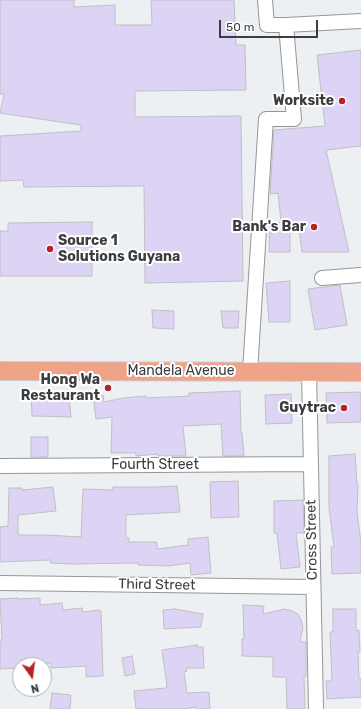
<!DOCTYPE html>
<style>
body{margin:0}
#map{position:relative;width:361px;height:709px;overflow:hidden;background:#edf0f3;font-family:Rubik,sans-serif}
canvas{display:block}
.north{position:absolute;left:12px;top:657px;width:40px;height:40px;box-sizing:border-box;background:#fff;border:1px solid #b1b1b2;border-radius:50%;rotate:166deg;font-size:11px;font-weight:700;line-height:16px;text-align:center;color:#3c3d3e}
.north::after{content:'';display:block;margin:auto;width:14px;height:18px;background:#b42426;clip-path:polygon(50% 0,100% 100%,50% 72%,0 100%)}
.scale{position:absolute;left:219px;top:20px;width:99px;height:18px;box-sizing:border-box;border:2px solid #3c3d3e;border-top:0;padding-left:5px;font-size:12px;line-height:14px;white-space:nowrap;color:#3c3d3e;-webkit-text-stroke:3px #fff;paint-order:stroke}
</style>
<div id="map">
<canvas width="361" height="709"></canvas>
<div class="north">N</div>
<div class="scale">50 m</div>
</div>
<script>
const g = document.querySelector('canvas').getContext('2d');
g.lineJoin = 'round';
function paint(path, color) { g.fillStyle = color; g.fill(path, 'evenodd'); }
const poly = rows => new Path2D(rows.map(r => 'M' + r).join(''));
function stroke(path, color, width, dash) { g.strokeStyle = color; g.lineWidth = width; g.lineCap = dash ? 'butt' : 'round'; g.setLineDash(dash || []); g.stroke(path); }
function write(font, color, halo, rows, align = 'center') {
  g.font = font + ' Rubik,sans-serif'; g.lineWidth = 4; g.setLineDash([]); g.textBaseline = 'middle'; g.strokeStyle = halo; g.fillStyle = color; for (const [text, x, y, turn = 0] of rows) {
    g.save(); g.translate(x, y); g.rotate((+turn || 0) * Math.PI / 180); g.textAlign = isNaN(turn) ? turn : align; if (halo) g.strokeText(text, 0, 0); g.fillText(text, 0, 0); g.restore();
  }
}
const building = poly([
 [0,0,74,0,74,7,115,5,115,25,152,25,151,0,234,0,236,45,245,45,246,90,135,91,135,117,241,116,243,281,145,283,144,186,24,187,23,180,0,181,0,136,81,131,81,125,0,113,4,94,0,94,0,0],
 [361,50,361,146,326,150,349,252,302,252,299,230,290,231,290,252,269,252,270,223,281,222,278,193,270,194,274,130,325,126,317,55,361,50],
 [92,222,92,276,0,276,0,231,8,231,8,223,92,222],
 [290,281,290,322,269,322,266,283,290,281],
 [340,285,347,325,315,330,308,289,340,285],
 [152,310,174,311,174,329,153,328,152,310],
 [221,311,239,311,238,328,223,328,221,311],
 [240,391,241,433,242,433,244,456,223,456,221,424,183,426,186,456,158,456,158,454,136,456,136,453,111,453,112,417,96,419,93,396,103,395,104,402,123,398,146,396,146,398,189,396,189,393,240,391],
 [361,392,361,422,327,423,326,393,361,392],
 [31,393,47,393,47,396,69,395,71,417,32,416,31,393],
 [291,394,292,423,266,424,265,395,291,394],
 [31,437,48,437,48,457,31,457,31,437],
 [355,454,357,484,358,484,357,513,361,542,361,573,332,574,331,547,334,547,329,508,329,456,355,454],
 [238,481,239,517,211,518,210,482,238,481],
 [177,486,180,512,126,515,126,538,129,538,129,542,157,542,157,549,188,545,188,539,208,537,211,573,191,575,190,563,168,566,138,565,138,563,72,564,50,563,51,560,0,562,0,527,8,526,9,488,22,488,22,490,53,487,56,511,18,515,18,535,46,535,81,537,83,489,113,490,113,487,158,487,177,486],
 [303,500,304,533,296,533,300,567,281,569,277,533,274,533,274,501,303,500],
 [17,598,17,599,40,598,40,605,62,603,63,610,82,608,83,612,99,610,99,611,101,611,103,676,86,677,86,666,51,668,51,663,20,664,20,668,0,669,0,640,2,640,0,599,17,598],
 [243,605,264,606,263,614,284,609,292,611,298,614,301,620,303,627,300,642,306,642,306,676,304,677,305,709,287,709,286,677,273,677,273,657,242,656,242,639,244,639,243,605],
 [175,609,203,614,201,627,164,629,163,610,175,609],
 [333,609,356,609,356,631,359,630,360,652,358,652,359,679,361,679,361,697,327,699,326,681,332,681,330,632,333,632,333,609],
 [197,645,197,647,203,647,204,668,186,668,187,671,184,672,187,693,209,692,210,709,196,709,196,707,183,709,136,709,134,691,166,688,167,686,162,650,197,645],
 [132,656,135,674,125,676,122,658,132,656],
 [52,693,71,695,70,709,50,709,52,693]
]);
const minor = poly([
 [286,25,361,21],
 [322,278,361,275],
 [309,371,316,709],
 [250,372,266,119,294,119,286,25,267,25,265,0],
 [0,466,311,464],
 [0,583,313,587]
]);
const major = poly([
 [0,371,361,372]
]);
const markers = [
 [342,101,4,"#b42426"],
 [314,227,4,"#b42426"],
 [50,249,4,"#b42426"],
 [108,388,4,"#b42426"],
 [344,408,4,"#b42426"]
];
const poiNames = [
 ["Worksite",334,101],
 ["Bank's Bar",306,227],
 ["Source 1",58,241,"left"],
 ["Solutions Guyana",58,257,"left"],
 ["Hong Wa",100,380],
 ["Restaurant",100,396],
 ["Guytrac",336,408]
];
const streetNames = [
 ["Mandela Avenue",181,371],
 ["Fourth Street",155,465],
 ["Cross Street",312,540,-91],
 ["Third Street",157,585,1]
];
paint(building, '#dcd3f5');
stroke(building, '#c0bfc3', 1);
stroke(minor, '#949699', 16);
stroke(major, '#cccdcd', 20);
stroke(minor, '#fff', 14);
stroke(major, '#efa389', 18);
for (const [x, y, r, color] of markers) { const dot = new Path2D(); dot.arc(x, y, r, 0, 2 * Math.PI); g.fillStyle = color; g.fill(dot); stroke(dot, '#fff', 1.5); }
write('bold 14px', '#3c3d3e', '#fff', poiNames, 'right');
write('14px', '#3c3d3e', '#fff', streetNames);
</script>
